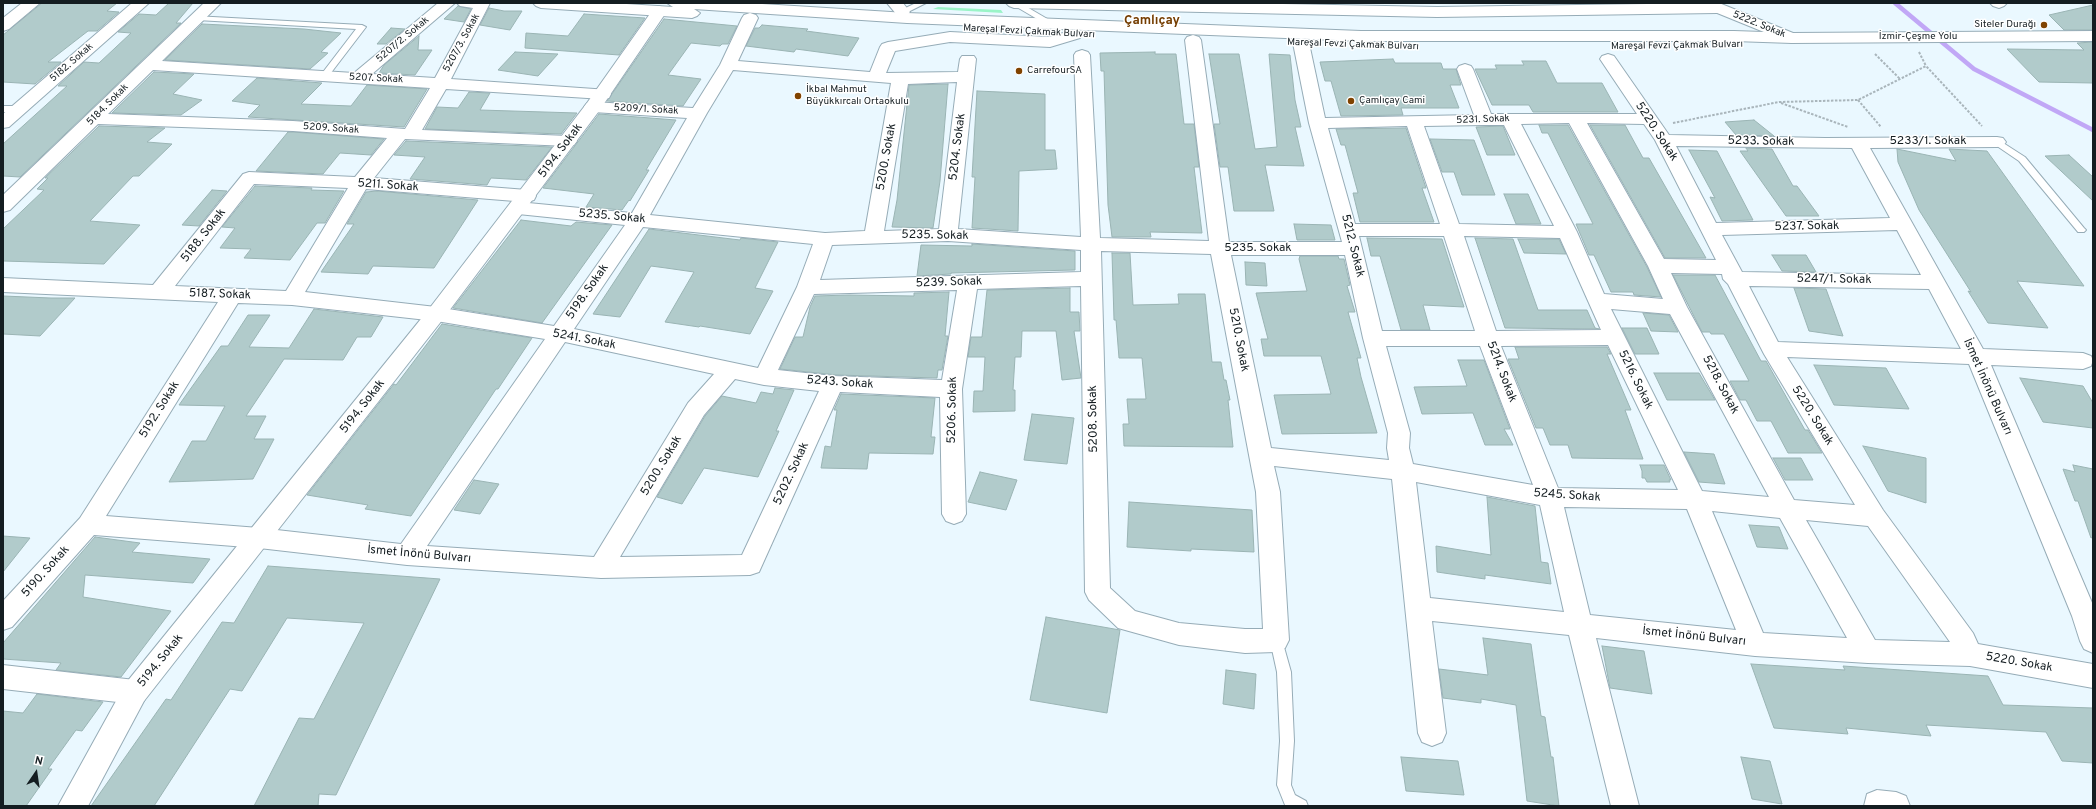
<!DOCTYPE html>
<meta charset="utf-8">
<style>
body{margin:0}
#map{position:relative;width:2096px;height:809px;overflow:hidden;background:#eaf8ff;font-family:Overpass,sans-serif}
canvas{display:block}
.frame{position:absolute;inset:0;border:4px solid #141d21;pointer-events:none}
.north{position:absolute;left:16px;top:753px;width:40px;height:40px;-webkit-text-stroke:3px #fff;paint-order:stroke;rotate:13deg;font-size:11px;font-weight:700;line-height:16px;text-align:center;color:#141d21}
.north::after{content:'';display:block;margin:auto;width:14px;height:18px;background:#141d21;clip-path:polygon(50% 0,100% 100%,50% 72%,0 100%)}
</style>
<div id="map">
<canvas width="2096" height="809"></canvas>
<div class="frame"></div>
<div class="north">N</div>
</div>
<script>
const g = document.querySelector('canvas').getContext('2d');
g.lineJoin = 'round';
function paint(path, color) { g.fillStyle = color; g.fill(path, 'evenodd'); }
const poly = rows => new Path2D(rows.map(r => 'M' + r).join(''));
function stroke(path, color, width, dash) { g.strokeStyle = color; g.lineWidth = width; g.lineCap = dash ? 'butt' : 'round'; g.setLineDash(dash || []); g.stroke(path); }
function write(font, color, halo, rows, align = 'center') {
  g.font = font + ' Overpass,sans-serif'; g.lineWidth = 3; g.setLineDash([]); g.textBaseline = 'middle'; g.strokeStyle = halo; g.fillStyle = color; for (const [text, x, y, turn = 0] of rows) {
    g.save(); g.translate(x, y); g.rotate((+turn || 0) * Math.PI / 180); g.textAlign = isNaN(turn) ? turn : align; if (halo) g.strokeText(text, 0, 0); g.fillText(text, 0, 0); g.restore();
  }
}
const green = poly([
 [938,7,1001,10,1003,13,933,9]
]);
const stream = poly([
 [1895,3,1974,69,2093,130]
]);
const building = poly([
 [42,3,117,3,107,11,119,12,97,31,88,31,48,62,61,62,35,84,3,82,3,35,42,3],
 [169,3,193,3,176,23,181,23,20,177,3,176,3,144,67,86,58,86,84,62,99,63,131,33,118,32,139,14,156,15,169,3],
 [2093,5,2093,30,2064,30,2049,15,2093,5],
 [458,6,471,9,464,22,444,19,458,6],
 [489,8,504,11,522,11,510,30,480,25,489,8],
 [584,14,645,18,619,55,525,48,526,33,568,36,584,14],
 [664,19,737,26,728,44,722,44,720,46,691,43,668,75,701,79,683,106,607,101,664,19],
 [202,24,304,29,341,33,321,52,328,53,310,69,165,60,202,24],
 [762,25,808,29,806,31,859,38,848,56,796,49,794,52,746,46,755,28,759,28,762,25],
 [391,28,405,29,386,44,377,44,391,28],
 [419,36,418,50,432,50,415,75,379,73,384,65,419,36],
 [2093,42,2093,83,2039,82,2007,49,2084,50,2077,43,2093,42],
 [515,52,558,54,538,76,498,70,515,52],
 [1155,52,1155,54,1176,54,1184,124,1194,124,1199,167,1194,167,1202,233,1150,232,1151,237,1112,237,1108,205,1104,71,1101,71,1100,53,1155,52],
 [1209,54,1239,54,1255,149,1277,147,1269,54,1290,55,1295,100,1301,127,1295,127,1304,166,1265,165,1274,211,1234,211,1228,167,1220,167,1214,124,1220,124,1209,54],
 [1393,59,1395,63,1441,63,1443,69,1456,69,1461,85,1450,85,1459,108,1401,108,1403,115,1341,116,1331,81,1325,81,1320,62,1393,59],
 [1522,61,1546,61,1557,83,1602,83,1618,112,1533,112,1529,105,1492,105,1475,69,1497,69,1495,65,1524,65,1522,61],
 [154,72,194,74,173,94,202,100,181,115,112,113,154,72],
 [257,78,322,83,301,104,351,106,367,85,427,89,404,127,248,117,260,105,232,101,257,78],
 [948,84,940,181,933,228,892,227,897,200,909,85,948,84],
 [977,91,1045,94,1045,150,1055,150,1057,169,1019,171,1018,231,972,228,975,177,972,177,977,91],
 [469,92,490,93,480,110,577,113,561,134,425,129,437,107,458,108,469,92],
 [599,114,676,120,646,170,649,170,630,201,629,200,622,210,586,207,594,194,543,188,599,114],
 [1754,120,1774,136,1736,135,1725,122,1754,120],
 [1539,125,1568,125,1647,267,1661,297,1634,295,1633,292,1611,292,1594,255,1589,255,1576,224,1593,224,1548,133,1542,133,1539,125],
 [1590,125,1625,125,1643,158,1649,158,1706,258,1665,258,1590,125],
 [99,126,165,128,147,142,172,144,139,176,133,176,90,221,140,225,104,264,3,261,3,229,44,190,37,189,48,178,45,178,99,126],
 [1503,126,1515,155,1487,155,1476,127,1503,126],
 [1406,128,1426,188,1422,188,1434,222,1360,222,1353,193,1358,193,1345,145,1341,145,1336,129,1406,128],
 [288,132,293,132,384,139,371,155,340,153,323,174,256,171,288,132],
 [1430,139,1474,140,1495,195,1462,195,1454,172,1442,172,1430,139],
 [406,141,552,147,526,180,491,178,487,185,410,179,425,157,394,155,406,141],
 [1746,148,1772,149,1793,186,1797,186,1819,216,1786,216,1740,151,1748,151,1746,148],
 [1897,149,1956,161,1949,149,1987,151,2084,286,2017,281,2048,328,1988,323,1968,291,1971,292,1919,210,1898,162,1897,149],
 [1689,150,1717,151,1753,220,1722,221,1710,197,1715,198,1689,150],
 [2069,155,2093,177,2093,201,2045,156,2069,155],
 [255,186,312,188,311,190,344,191,325,223,317,223,290,260,244,258,251,249,220,248,235,228,222,227,255,186],
 [212,190,227,191,199,226,182,225,212,190],
 [377,191,478,200,434,268,373,266,368,274,321,272,354,224,347,224,366,192,377,191],
 [1504,194,1528,194,1541,224,1516,224,1504,194],
 [521,220,571,226,576,222,612,225,542,323,453,308,521,220],
 [1294,224,1331,225,1335,240,1297,240,1294,224],
 [649,229,740,240,741,238,778,242,755,288,773,291,750,334,700,326,699,327,665,322,694,272,666,268,651,266,620,317,593,314,649,229],
 [1367,238,1442,239,1464,307,1423,305,1430,330,1401,330,1380,256,1371,256,1367,238],
 [1475,238,1513,239,1538,310,1587,310,1595,328,1599,329,1505,328,1475,238],
 [1518,239,1559,239,1566,254,1524,253,1518,239],
 [972,244,1075,251,1075,270,951,273,951,274,917,276,921,245,972,246,972,244],
 [1112,253,1130,253,1133,305,1179,304,1178,294,1205,294,1212,362,1221,362,1224,380,1226,380,1230,400,1228,400,1233,447,1124,446,1123,424,1129,424,1127,399,1146,399,1142,358,1119,358,1116,320,1114,320,1112,253],
 [1772,255,1806,255,1816,272,1782,271,1772,255],
 [1300,256,1338,256,1339,259,1344,259,1350,285,1347,286,1355,312,1348,312,1361,358,1357,358,1361,377,1377,433,1282,434,1274,395,1331,394,1321,356,1264,356,1261,339,1268,339,1256,293,1307,291,1299,259,1300,256],
 [1245,262,1265,263,1267,286,1246,285,1245,262],
 [1673,275,1715,275,1761,361,1766,361,1805,430,1808,430,1822,453,1788,453,1771,421,1757,421,1746,400,1740,400,1730,381,1749,381,1724,334,1711,334,1710,332,1702,332,1673,275],
 [1070,288,1070,312,1079,312,1080,331,1074,331,1081,378,1062,380,1056,331,1022,331,1021,357,1015,357,1013,390,1015,390,1015,411,973,412,974,391,983,391,985,357,968,357,971,337,982,337,987,290,1070,288],
 [1794,288,1826,289,1843,336,1809,331,1794,288],
 [949,292,945,336,948,336,942,370,938,370,937,378,837,375,780,369,795,337,803,337,810,307,815,296,849,295,914,296,914,293,949,292],
 [3,296,51,298,75,298,40,336,3,334,3,296],
 [314,309,383,317,371,337,357,337,343,360,284,359,246,416,266,416,254,439,274,439,253,479,169,482,192,441,206,441,225,406,179,405,221,346,228,346,248,315,270,315,249,347,289,348,314,309],
 [1643,313,1669,315,1678,332,1651,331,1643,313],
 [442,324,532,338,498,389,496,389,411,516,365,509,368,505,307,495,394,384,396,385,442,324],
 [1622,328,1647,328,1659,354,1635,354,1622,328],
 [1515,347,1607,347,1611,354,1607,354,1631,410,1625,410,1643,459,1572,458,1568,445,1550,445,1543,428,1536,428,1508,359,1519,359,1515,347],
 [1458,360,1484,360,1510,429,1504,429,1513,445,1485,445,1473,413,1422,414,1414,387,1467,386,1458,360],
 [1814,365,1886,368,1909,409,1834,405,1814,365],
 [1654,373,1699,373,1715,400,1667,400,1654,373],
 [2020,378,2083,386,2093,403,2093,428,2043,422,2020,378],
 [775,388,794,390,776,431,779,431,758,477,704,468,682,504,657,497,705,416,722,396,756,403,761,392,773,394,775,388],
 [841,394,935,398,931,437,935,437,933,454,869,453,867,469,821,468,825,446,831,447,837,410,834,410,841,394],
 [1032,414,1074,418,1067,464,1024,460,1032,414],
 [1863,446,1926,458,1926,503,1888,491,1863,446],
 [1684,452,1714,454,1725,484,1699,482,1684,452],
 [1773,458,1801,458,1813,480,1785,480,1773,458],
 [1640,465,1664,465,1671,480,1669,480,1670,482,1647,482,1645,478,1642,478,1642,471,1640,465],
 [2073,465,2093,469,2093,537,2091,538,2078,501,2075,501,2063,469,2075,472,2073,465],
 [980,472,1017,480,1006,510,968,502,980,472],
 [474,480,499,484,480,514,454,510,474,480],
 [1487,497,1535,506,1541,562,1548,563,1551,584,1485,575,1485,579,1437,572,1436,546,1491,555,1487,497],
 [1129,502,1252,510,1254,552,1191,549,1191,551,1127,547,1129,502],
 [1749,525,1779,527,1788,549,1757,547,1749,525],
 [3,536,30,538,3,572,3,536],
 [95,537,140,543,132,552,210,559,193,583,85,575,83,597,171,611,121,677,56,670,61,663,3,659,3,643,95,537],
 [268,566,440,579,336,795,319,794,318,806,254,806,299,718,314,719,364,623,287,618,242,691,230,689,154,806,91,806,166,699,171,700,222,622,234,623,268,566],
 [1046,617,1120,630,1107,713,1030,700,1046,617],
 [1483,638,1531,644,1541,716,1545,717,1551,757,1553,757,1559,806,1527,801,1516,705,1481,699,1481,703,1443,698,1439,669,1488,675,1483,638],
 [1602,646,1644,651,1652,694,1610,688,1602,646],
 [1751,664,1845,670,1843,666,1988,676,2003,705,2093,708,2093,763,2062,761,2046,732,1926,725,1931,736,1846,728,1848,734,1774,728,1751,664],
 [1226,670,1256,674,1254,709,1223,704,1226,670],
 [37,694,103,702,82,731,76,730,48,769,52,769,26,806,3,806,3,711,23,713,37,694],
 [1401,757,1458,761,1464,795,1406,791,1401,757],
 [1741,757,1770,761,1782,804,1752,799,1741,757]
]);
const path = poly([
 [1919,52,1926,66],
 [1875,54,1900,79],
 [1858,100,1881,127],
 [1781,103,1848,127],
 [1673,123,1779,102,1858,100,1926,66,1982,126]
]);
const service = poly([
 [916,3,926,3,898,17,891,15,916,3],
 [1010,3,1020,3,1056,24,1049,26,1010,3],
 [194,16,362,25,366,27,327,78,324,78,320,76,356,29,197,20,194,20,194,16],
 [3,106,18,106,22,109,18,112,3,112,3,106],
 [1997,139,2025,157,2084,228,2086,230,2084,232,2078,232,2019,161,1994,144,1993,142,1997,139],
 [1276,634,1281,636,1282,640,1291,672,1294,741,1291,785,1295,795,1306,801,1308,806,1285,805,1277,785,1280,741,1277,672,1270,640,1271,636,1276,634]
]);
const minor = poly([
 [22,3,40,3,9,29,3,31,3,18,22,3],
 [132,3,149,3,9,127,3,128,3,114,132,3],
 [204,3,221,3,162,61,354,73,438,3,455,3,372,74,435,78,473,8,460,6,457,3,490,3,451,79,609,90,611,94,609,98,603,99,446,89,422,130,568,136,574,137,577,141,574,145,568,146,405,139,374,178,527,190,534,192,536,196,534,200,527,202,366,189,305,292,436,307,554,326,625,225,518,214,511,212,509,208,511,204,518,202,632,213,687,118,593,112,587,111,584,107,587,103,593,102,693,108,720,65,742,18,744,15,750,13,756,15,758,18,738,61,870,72,880,47,882,44,888,42,950,32,1049,37,1074,30,1080,32,1082,35,1080,38,1050,47,950,42,895,51,886,73,958,72,960,59,962,56,974,56,976,59,958,229,1081,237,1074,55,1076,52,1082,50,1088,52,1090,55,1100,238,1209,241,1185,40,1187,37,1193,35,1199,37,1201,40,1229,242,1342,242,1309,123,1293,43,1295,40,1301,38,1307,40,1309,43,1325,118,1474,115,1457,69,1459,66,1465,64,1471,66,1473,69,1491,114,1637,114,1600,59,1602,56,1608,54,1614,56,1669,135,1825,138,1997,137,2003,138,2006,142,2003,146,1997,147,1870,148,1983,349,2083,353,2091,356,2093,360,2091,366,2083,369,1991,365,2093,605,2093,653,2084,649,2080,641,2072,616,1969,364,1787,357,1883,510,1973,633,1978,644,2093,664,2093,688,1970,666,1868,663,1755,656,1596,638,1639,806,1611,806,1569,635,1432,621,1446,733,1442,742,1432,746,1422,742,1418,733,1392,479,1274,466,1280,492,1289,640,1285,648,1276,652,1245,653,1179,645,1118,628,1089,600,1085,592,1081,286,977,289,962,389,966,514,962,521,954,524,946,521,942,514,940,397,840,392,759,572,750,575,601,578,407,565,259,548,94,535,12,627,3,630,3,601,80,518,218,302,3,292,3,278,153,285,243,174,249,172,355,177,387,138,293,131,98,124,10,210,3,212,3,195,204,3],
 [153,70,430,88,405,129,293,121,108,114,153,70],
 [733,70,891,83,865,231,825,233,650,215,707,113,733,70],
 [957,82,939,229,884,231,908,84,957,82],
 [1569,123,1648,266,1663,299,1604,294,1577,232,1521,124,1569,123],
 [1587,123,1644,124,1655,140,1716,260,1664,259,1587,123],
 [1485,125,1504,125,1554,226,1459,224,1424,126,1485,125],
 [1407,126,1440,224,1355,224,1328,128,1407,126],
 [1676,146,1852,148,1890,218,1716,223,1676,146],
 [254,184,348,188,286,291,175,286,254,184],
 [643,227,813,244,797,287,758,368,574,329,643,227],
 [1897,230,1921,275,1742,272,1722,235,1897,230],
 [1359,236,1444,236,1475,331,1382,331,1359,236],
 [1464,236,1560,238,1601,330,1496,331,1464,236],
 [948,241,1081,250,1081,272,820,280,832,245,948,241],
 [1101,251,1211,254,1256,492,1263,629,1245,629,1179,623,1135,611,1110,588,1101,251],
 [1231,255,1345,255,1363,338,1388,433,1387,448,1389,460,1271,448,1231,255],
 [1671,273,1722,274,1723,279,1728,284,1764,354,1855,505,1794,500,1687,307,1671,273],
 [1749,286,1929,289,1961,349,1778,342,1749,286],
 [957,290,942,380,833,376,778,370,814,294,957,290],
 [238,303,292,305,436,321,545,339,401,544,259,528,106,516,238,303],
 [1611,309,1670,314,1769,497,1702,491,1611,309],
 [565,342,714,374,688,403,594,557,427,546,565,342],
 [1608,345,1678,490,1558,488,1501,346,1608,345],
 [1386,346,1480,346,1533,485,1413,464,1409,448,1410,433,1386,346],
 [735,379,764,385,819,391,742,555,620,557,704,415,735,379],
 [1416,482,1540,505,1564,612,1430,598,1416,482],
 [1564,507,1687,509,1736,630,1590,615,1564,507],
 [1712,511,1780,518,1847,638,1763,633,1712,511],
 [1806,520,1868,526,1950,642,1875,640,1806,520],
 [887,3,903,3,910,12,907,15,897,15,887,3],
 [1006,3,1231,3,1437,7,1717,3,1722,5,1725,8,1722,11,1717,13,1437,17,1014,8,1009,6,1006,3],
 [1990,3,2007,3,2004,6,1999,8,1993,6,1990,3],
 [3,665,135,680,144,683,148,692,144,701,135,704,3,689,3,665],
 [1877,790,1896,792,1906,796,1910,806,1864,806,1867,794,1877,790]
]);
const tertiary = poly([
 [1697,3,1719,3,1798,35,1800,38,1798,41,1792,43,1786,41,1700,6,1697,3],
 [659,6,664,8,667,11,599,111,443,319,144,701,88,806,58,806,126,683,429,309,587,103,654,8,659,6]
]);
const trunk = poly([
 [533,3,611,3,673,7,667,3,746,3,907,13,1361,31,1734,31,1792,33,2093,31,2093,41,1792,43,1734,41,1361,41,907,23,694,9,700,13,697,16,692,18,541,8,536,6,533,3]
]);
const markers = [
 [2044,25,4,"#804300"],
 [1019,71,4,"#804300"],
 [798,96,4,"#804300"],
 [1351,101,4,"#804300"]
];
const farStreetnames = [
 ["5222. Sokak",1759,25,22],
 ["Mareşal Fevzi Çakmak Bulvarı",1029,32,3],
 ["İzmir-Çeşme Yolu",1918,37],
 ["5207/2. Sokak",403,40,-40],
 ["5207/3. Sokak",462,43,-61],
 ["Mareşal Fevzi Çakmak Bulvarı",1353,45,2],
 ["Mareşal Fevzi Çakmak Bulvarı",1677,46,-1],
 ["5182. Sokak",72,63,-41],
 ["5207. Sokak",376,79,3],
 ["5184. Sokak",108,105,-45],
 ["5209/1. Sokak",646,110,3],
 ["5231. Sokak",1483,120,-2],
 ["5209. Sokak",331,129,4]
];
const farPoinames = [
 ["Siteler Durağı",2036,25,"right"],
 ["CarrefourSA",1027,71],
 ["İkbal Mahmut",806,90],
 ["Büyükkırcalı Ortaokulu",806,102],
 ["Çamlıçay Cami",1359,101]
];
const streetNames = [
 ["5220. Sokak",1656,132,57],
 ["5233. Sokak",1761,142,1],
 ["5233/1. Sokak",1928,142],
 ["5204. Sokak",958,147,-83],
 ["5194. Sokak",561,151,-53],
 ["5200. Sokak",887,157,-80],
 ["5211. Sokak",388,186,4],
 ["5235. Sokak",612,217,5],
 ["5237. Sokak",1807,227,-1],
 ["5188. Sokak",204,236,-52],
 ["5235. Sokak",935,236,1],
 ["5212. Sokak",1352,246,76],
 ["5235. Sokak",1258,249],
 ["5247/1. Sokak",1834,280,1],
 ["5239. Sokak",949,283,-2],
 ["5198. Sokak",588,292,-55],
 ["5187. Sokak",220,295,2],
 ["5241. Sokak",584,340,11],
 ["5210. Sokak",1238,340,79],
 ["5214. Sokak",1501,372,69],
 ["5216. Sokak",1635,380,64],
 ["5243. Sokak",840,383,4],
 ["5218. Sokak",1720,385,62],
 ["İsmet İnönü Bulvarı",1987,387,66],
 ["5194. Sokak",363,407,-52],
 ["5192. Sokak",160,410,-58],
 ["5206. Sokak",953,410,-89],
 ["5220. Sokak",1812,416,58],
 ["5208. Sokak",1094,419,-91],
 ["5200. Sokak",662,466,-59],
 ["5202. Sokak",792,474,-65],
 ["5245. Sokak",1567,496,4],
 ["İsmet İnönü Bulvarı",419,555,5],
 ["5190. Sokak",46,572,-48],
 ["İsmet İnönü Bulvarı",1694,637,6],
 ["5194. Sokak",161,661,-51],
 ["5220. Sokak",2019,663,10]
];
const farDistrictnames = [
 ["Çamlıçay",1152,21]
];
paint(green, '#9af4c7');
stroke(stream, '#c1a7f6', 4.5);
paint(building, '#b1cbcb');
stroke(building, '#9ab4b4', 1);
stroke(service, '#96acb7', 2);
stroke(minor, '#96acb7', 2);
stroke(tertiary, '#96acb7', 2);
stroke(trunk, '#96acb7', 2);
stroke(path, '#a9b5bb', 2, [2.5, 1.5]);
paint(service, '#fff');
paint(minor, '#fff');
paint(tertiary, '#fff');
paint(trunk, '#fff');
for (const [x, y, r, color] of markers) { const dot = new Path2D(); dot.arc(x, y, r, 0, 2 * Math.PI); g.fillStyle = color; g.fill(dot); stroke(dot, '#fff', 1.5); }
write('10px', '#141d21', '#fff', farStreetnames);
write('10px', '#141d21', '#fff', farPoinames, 'left');
write('12px', '#141d21', '#fff', streetNames);
write('bold 13px', '#743d01', '#fff', farDistrictnames);
</script>
